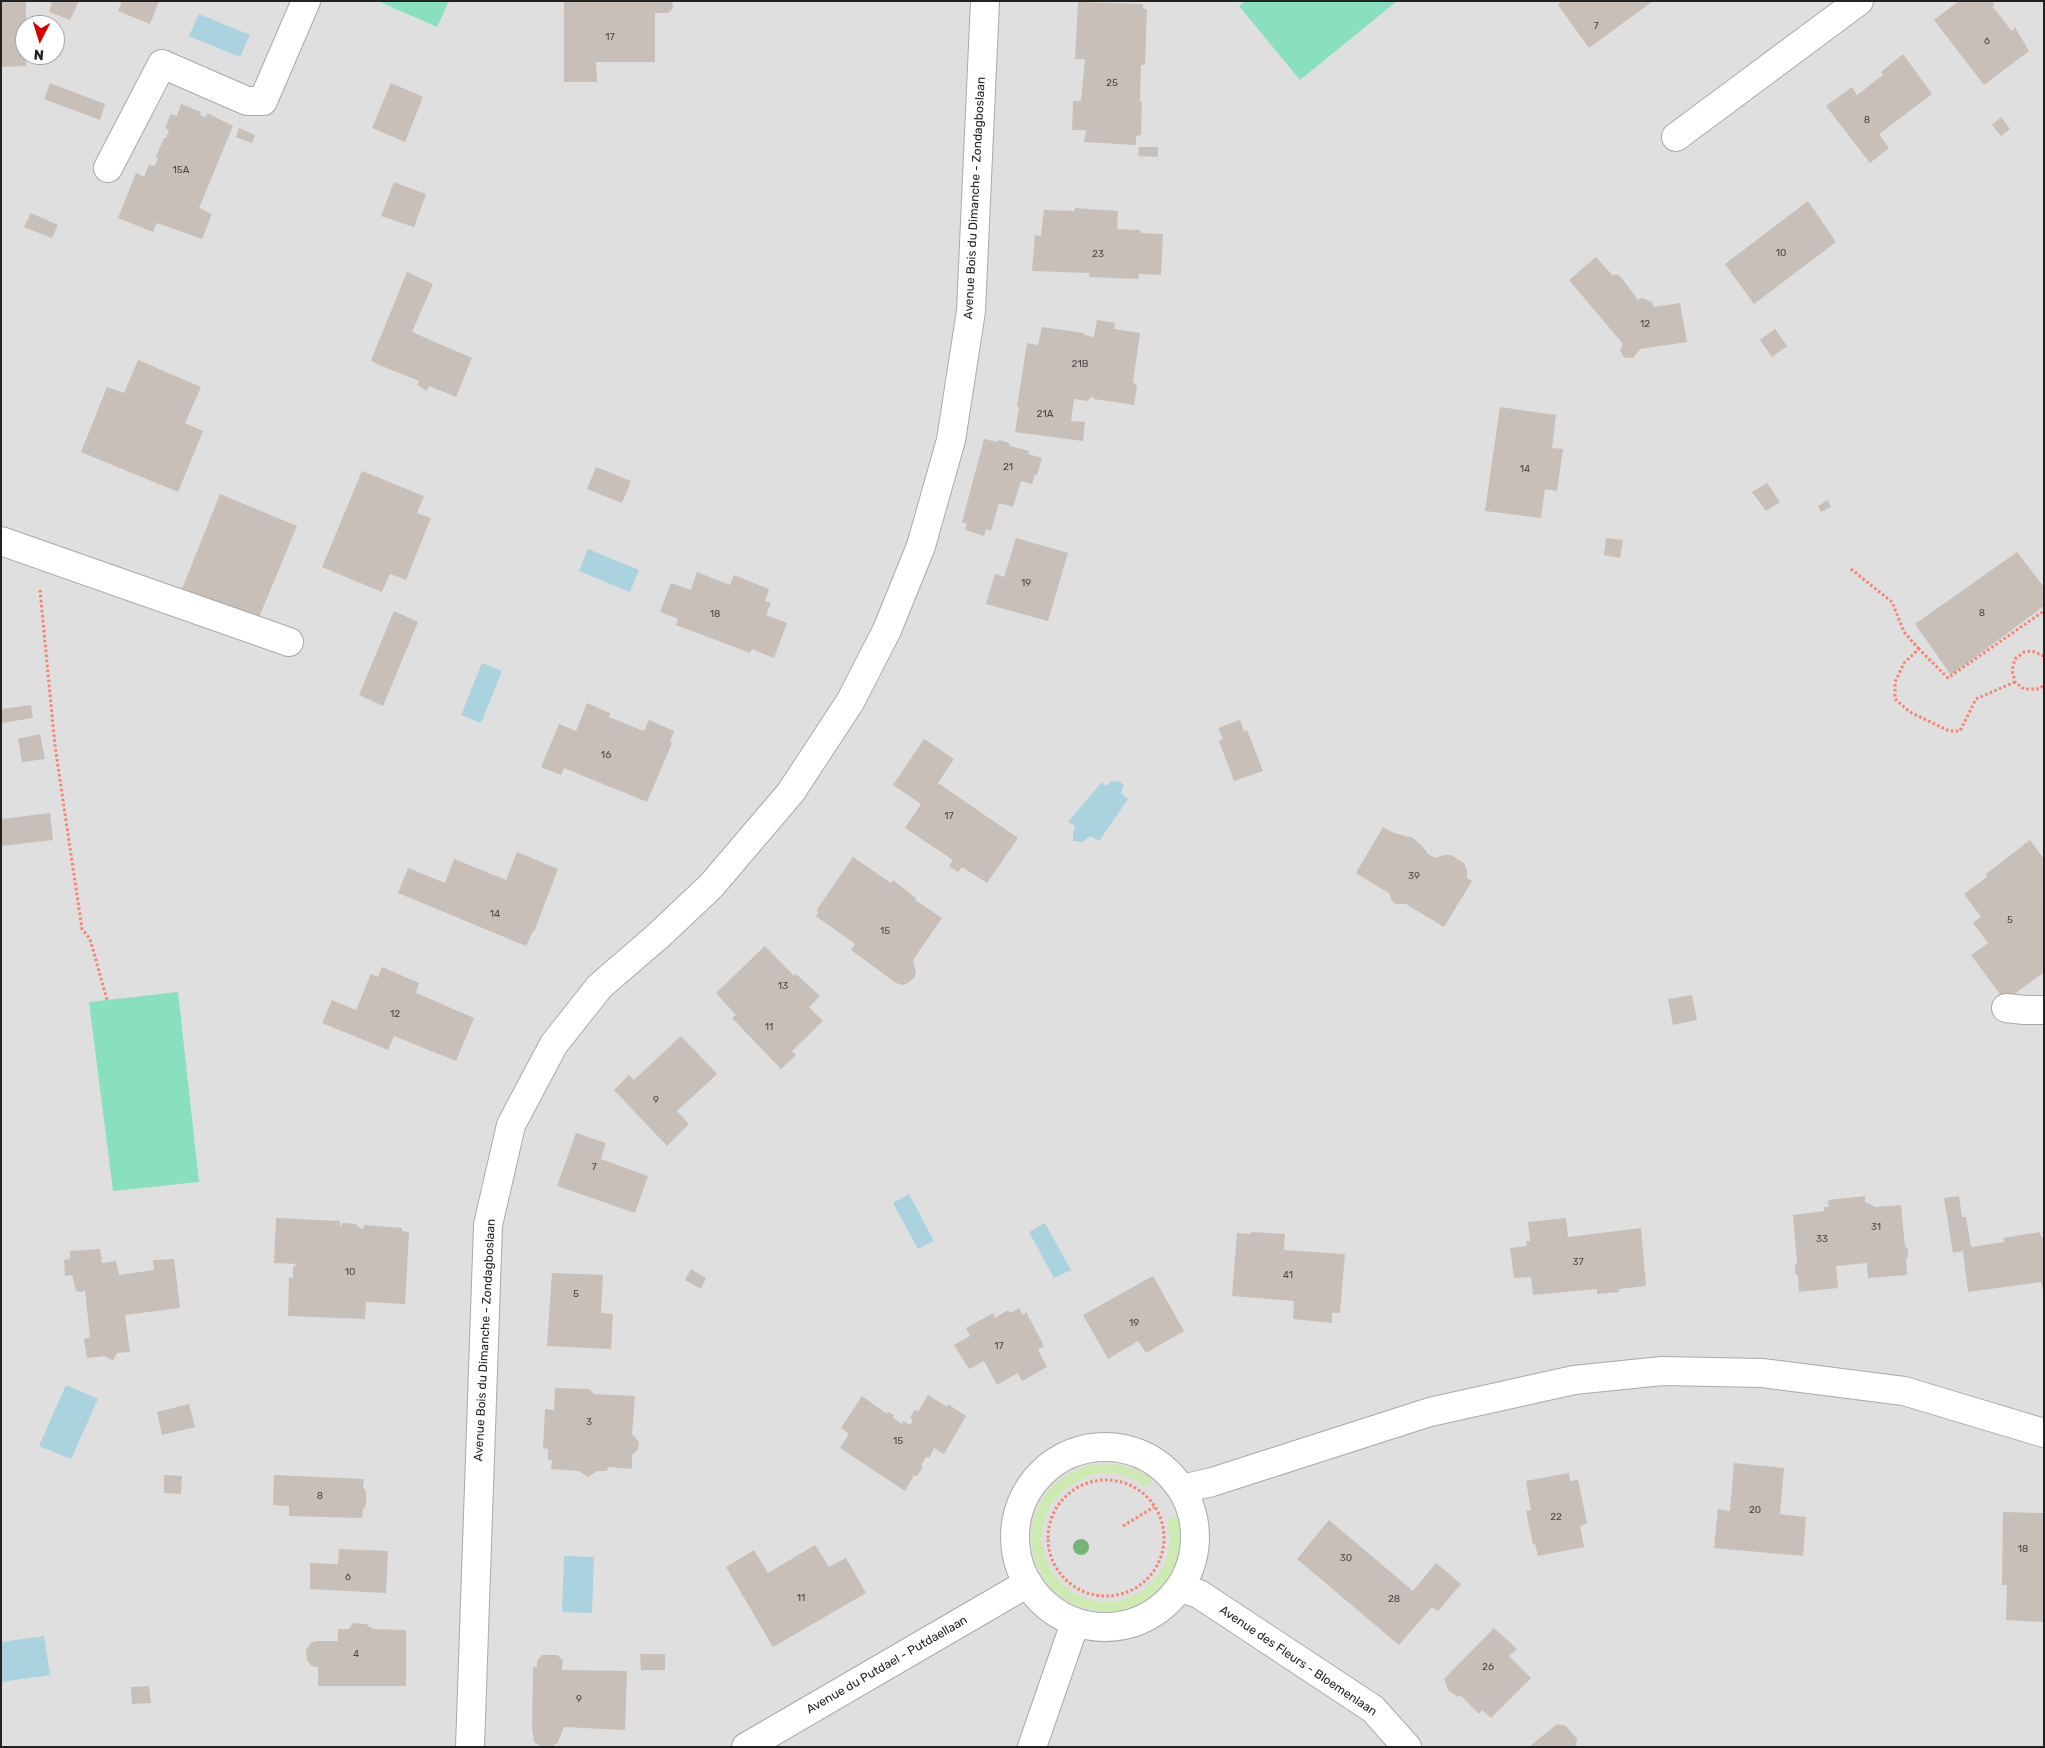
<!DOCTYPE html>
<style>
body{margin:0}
#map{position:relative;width:2045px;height:1748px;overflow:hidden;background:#f2efe9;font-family:Rubik,sans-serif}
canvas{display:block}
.frame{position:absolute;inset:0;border:2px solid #222;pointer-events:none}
.north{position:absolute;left:15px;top:15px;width:50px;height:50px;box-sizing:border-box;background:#fff;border:1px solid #a7a7a7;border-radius:50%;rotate:185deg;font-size:14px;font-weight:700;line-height:20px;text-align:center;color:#222}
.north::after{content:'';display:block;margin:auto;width:18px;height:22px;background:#d40000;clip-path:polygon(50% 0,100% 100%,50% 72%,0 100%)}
</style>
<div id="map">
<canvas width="2045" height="1748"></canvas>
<div class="frame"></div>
<div class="north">N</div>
</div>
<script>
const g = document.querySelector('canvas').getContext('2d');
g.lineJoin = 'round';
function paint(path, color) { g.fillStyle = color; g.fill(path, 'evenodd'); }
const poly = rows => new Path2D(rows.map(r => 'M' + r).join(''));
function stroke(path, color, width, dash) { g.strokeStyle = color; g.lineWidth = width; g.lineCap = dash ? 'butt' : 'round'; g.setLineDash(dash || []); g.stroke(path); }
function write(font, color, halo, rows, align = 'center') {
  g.font = font + ' Rubik,sans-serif'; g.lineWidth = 4; g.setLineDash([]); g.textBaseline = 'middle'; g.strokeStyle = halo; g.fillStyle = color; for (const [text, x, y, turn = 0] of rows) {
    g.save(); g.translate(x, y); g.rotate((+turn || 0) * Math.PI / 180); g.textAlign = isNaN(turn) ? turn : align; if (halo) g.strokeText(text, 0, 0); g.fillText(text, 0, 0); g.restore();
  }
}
const residential = poly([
 [1,1,2044,1,2044,1747,1,1747],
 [25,25,55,25,55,55,25,55]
]);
const grass = poly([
 [1103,1464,1120,1465,1137,1470,1153,1480,1145,1487,1133,1479,1119,1474,1104,1473,1089,1475,1063,1490,1053,1501,1046,1515,1042,1529,1042,1544,1045,1559,1051,1572,1061,1583,1072,1593,1086,1599,1101,1602,1116,1602,1130,1597,1143,1590,1154,1580,1163,1568,1168,1554,1170,1539,1167,1520,1176,1516,1179,1522,1180,1539,1178,1556,1172,1572,1162,1587,1149,1598,1134,1606,1117,1611,1100,1611,1083,1608,1068,1601,1054,1591,1043,1577,1036,1562,1032,1545,1032,1528,1037,1511,1045,1495,1056,1483,1070,1473,1086,1466]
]);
const pitch = poly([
 [378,1,449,1,437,27],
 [1245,1,1397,1,1300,80,1239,6],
 [178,992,199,1182,113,1191,89,1002]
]);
const water = poly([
 [199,14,250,35,240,57,189,36],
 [588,549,639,570,630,592,579,571],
 [482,663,502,671,481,723,461,715],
 [1112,781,1120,782,1124,785,1121,793,1128,799,1099,841,1091,836,1082,842,1073,841,1073,833,1075,826,1068,822,1102,782,1106,786],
 [909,1194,934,1241,918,1249,893,1203],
 [1045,1223,1071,1270,1054,1278,1029,1232],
 [66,1385,98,1399,71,1459,39,1446],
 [564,1556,594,1557,592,1613,562,1612],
 [44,1636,50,1675,1,1682,1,1642]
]);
const building = poly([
 [1,1,26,1,26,66,1,67],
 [47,1,79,1,70,20,49,12,52,3],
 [122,1,159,1,150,24,118,11],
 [564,1,672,1,673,8,668,13,655,13,655,62,596,62,597,82,564,82],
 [1562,1,1653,1,1589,48,1558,5],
 [1959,1,1992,1,1995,5,1992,6,2012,31,2015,27,2029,51,1984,85,1934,20],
 [1078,2,1143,4,1143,9,1147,9,1145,65,1141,65,1140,102,1142,101,1141,135,1136,136,1136,145,1084,142,1086,130,1072,130,1073,101,1081,101,1085,59,1075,59],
 [1903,54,1932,94,1879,134,1889,148,1870,163,1826,106,1852,87,1857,95,1883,75,1881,72],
 [50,83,105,104,100,120,44,99],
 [391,83,423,97,405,142,372,128],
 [181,104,201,112,200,115,206,117,207,113,233,126,199,208,212,214,202,239,157,223,153,232,118,218,136,173,144,177,149,165,155,166,158,158,156,157,164,138,166,138,169,130,165,128,171,114,177,116],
 [2001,117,2010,129,2001,136,1992,125],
 [239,128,255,135,252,143,236,137],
 [1139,147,1158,147,1158,157,1138,156],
 [394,182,426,194,414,227,381,216],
 [1808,201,1836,242,1754,304,1725,264],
 [1075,208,1118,211,1117,229,1140,230,1141,233,1163,234,1161,275,1139,274,1138,279,1089,277,1089,273,1032,271,1035,235,1041,236,1044,210,1074,211],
 [31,213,58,225,52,238,24,227],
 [1596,257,1613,276,1616,274,1621,277,1638,300,1642,298,1652,302,1654,307,1680,303,1687,342,1640,349,1633,358,1626,358,1623,356,1620,350,1623,344,1569,280],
 [407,272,433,284,412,332,472,358,456,397,429,386,427,391,417,385,419,381,377,364,371,360],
 [1097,320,1115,323,1114,329,1140,333,1133,382,1137,386,1134,405,1094,399,1093,396,1087,401,1074,399,1071,421,1085,422,1083,441,1015,432,1019,407,1017,407,1027,343,1038,345,1042,327,1084,333,1084,335,1094,337],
 [1775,329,1787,346,1772,357,1760,340],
 [138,360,201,387,185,423,203,431,178,492,81,452,107,387,124,393],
 [1500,407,1556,415,1552,448,1563,449,1557,491,1545,489,1541,518,1485,511],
 [984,439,997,442,999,440,1009,443,1010,446,1029,451,1028,454,1042,458,1037,475,1035,475,1032,484,1021,481,1013,507,999,503,991,531,986,529,984,536,965,530,967,524,962,522],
 [596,467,631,481,622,503,587,489],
 [362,471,424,496,417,513,431,518,406,580,390,574,382,592,322,567],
 [1767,483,1780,502,1766,511,1752,492],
 [220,494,297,526,257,622,182,589],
 [1828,500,1831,507,1821,512,1818,506],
 [1016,538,1068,553,1048,621,986,604,995,574,1004,577],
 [1606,538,1623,540,1620,558,1604,555],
 [2017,552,2044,587,2044,606,1951,675,1915,624],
 [697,572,730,585,734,575,769,589,765,601,771,603,766,615,787,623,774,658,752,649,750,653,676,625,678,619,660,612,671,583,691,590],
 [394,611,418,622,383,706,359,695],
 [587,703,610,713,609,717,644,731,649,720,674,731,670,742,672,743,647,802,564,768,561,775,541,767,559,724,576,731],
 [31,705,33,718,1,723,1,709],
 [1240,720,1244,731,1247,730,1263,771,1234,781,1219,741,1223,739,1218,728],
 [40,734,45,759,22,762,18,739],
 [924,739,954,759,938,783,1018,838,987,883,962,867,958,872,949,866,953,860,905,828,921,804,893,785],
 [50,813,53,840,1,846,1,819],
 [1383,827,1394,833,1413,838,1423,847,1428,854,1435,858,1444,855,1451,855,1464,863,1467,871,1467,878,1472,881,1444,927,1406,904,1395,904,1391,899,1390,894,1356,873],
 [2030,840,2044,859,2044,894,2042,896,2044,899,2044,972,2005,1001,1971,955,1988,943,1973,923,1981,917,1964,894,1987,877,1986,874],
 [517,852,558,869,534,932,533,931,526,946,398,893,408,868,445,883,454,859,506,880],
 [853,857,891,883,893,880,916,898,915,900,942,918,913,960,916,973,914,978,908,983,903,985,896,983,851,950,855,944,816,916,819,912,816,911],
 [765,946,794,976,796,974,820,996,809,1007,823,1021,792,1051,796,1055,781,1069,732,1018,736,1015,716,993],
 [382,967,419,983,416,993,474,1018,456,1061,394,1036,388,1050,322,1023,332,1000,356,1010,371,974,378,977],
 [1692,995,1697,1020,1673,1025,1668,999],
 [681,1036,717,1074,677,1111,689,1124,667,1146,614,1090,629,1075,634,1080],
 [576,1133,606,1143,601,1159,648,1176,635,1213,557,1186],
 [1865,1196,1865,1202,1876,1207,1901,1205,1905,1246,1908,1249,1908,1256,1906,1259,1907,1275,1868,1278,1867,1263,1836,1266,1838,1288,1799,1292,1798,1276,1795,1273,1795,1266,1797,1263,1793,1215,1824,1211,1824,1207,1829,1207,1828,1200],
 [1959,1196,1962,1217,1966,1217,1971,1247,2004,1242,2003,1238,2040,1232,2041,1237,2044,1237,2044,1293,2041,1282,1968,1292,1963,1251,1953,1253,1944,1198],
 [276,1218,340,1221,340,1227,343,1223,356,1224,360,1228,364,1229,364,1225,402,1228,402,1231,409,1232,405,1304,366,1302,365,1319,288,1316,289,1277,293,1278,293,1267,297,1264,274,1263],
 [1566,1218,1568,1237,1641,1228,1646,1286,1619,1289,1619,1292,1597,1294,1597,1289,1533,1295,1531,1277,1514,1278,1510,1248,1527,1246,1526,1241,1530,1241,1528,1222],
 [1251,1232,1285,1234,1284,1250,1345,1254,1340,1313,1332,1313,1332,1323,1293,1319,1294,1301,1232,1296,1237,1233,1251,1234],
 [100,1249,102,1263,116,1261,119,1275,154,1270,153,1260,174,1259,180,1308,125,1315,130,1352,117,1353,113,1361,105,1356,87,1358,84,1339,90,1337,85,1290,82,1292,76,1291,72,1275,65,1276,64,1260,70,1259,70,1251],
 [691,1269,706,1278,701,1289,685,1280],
 [552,1273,603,1275,601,1313,613,1314,611,1349,547,1346],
 [1153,1276,1184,1331,1146,1353,1138,1341,1108,1359,1083,1315],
 [1019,1308,1023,1315,1026,1312,1044,1346,1038,1350,1047,1367,1022,1381,1018,1373,997,1385,984,1361,969,1369,954,1345,970,1336,966,1328,993,1313,995,1318,1008,1310,1010,1313],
 [555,1388,589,1389,594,1394,635,1396,632,1434,639,1442,638,1449,632,1455,632,1469,608,1467,607,1471,597,1471,588,1477,579,1471,551,1469,552,1460,548,1460,548,1449,543,1448,545,1409,554,1410],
 [928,1395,947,1407,948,1404,966,1416,944,1454,934,1448,929,1458,926,1457,921,1466,923,1467,917,1476,914,1475,905,1491,840,1448,849,1434,841,1428,862,1396,887,1414,888,1412,894,1415,893,1418,902,1424,903,1421,910,1425,913,1420,910,1417,915,1410,918,1412],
 [189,1404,195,1427,162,1435,157,1412],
 [1734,1463,1784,1468,1780,1514,1806,1517,1803,1556,1714,1548,1718,1509,1730,1511],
 [1569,1473,1570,1481,1578,1480,1587,1523,1580,1526,1584,1547,1538,1556,1535,1544,1533,1544,1526,1511,1531,1510,1526,1481],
 [164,1475,182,1476,181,1494,164,1493],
 [274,1475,364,1479,363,1487,366,1492,366,1505,363,1509,362,1518,289,1516,289,1506,273,1505],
 [2003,1512,2044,1513,2044,1622,2006,1620,2007,1585,2002,1585],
 [1329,1520,1413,1591,1436,1563,1461,1584,1438,1611,1432,1607,1399,1645,1297,1559],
 [815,1545,829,1567,846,1558,866,1593,773,1647,726,1567,754,1550,768,1573],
 [339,1549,388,1551,386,1593,310,1589,310,1563,338,1564],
 [353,1623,366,1624,373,1629,406,1630,406,1686,318,1686,318,1667,311,1666,307,1660,306,1650,311,1643,317,1641,338,1641,338,1629,349,1629],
 [1494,1628,1517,1649,1509,1656,1531,1678,1491,1718,1482,1710,1479,1714,1460,1695,1458,1697,1448,1690,1444,1679],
 [640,1654,665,1654,665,1670,641,1670],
 [542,1655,557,1655,563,1660,562,1670,627,1671,625,1730,564,1727,558,1742,553,1746,542,1747,534,1742,532,1728,533,1667,537,1667,537,1661],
 [149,1686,151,1703,132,1704,131,1687],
 [1557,1724,1566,1726,1577,1739,1576,1747,1529,1747]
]);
const path = poly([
 [1851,569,1892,602,1904,632,1919,649],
 [40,590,55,746,82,929,90,939,107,1000],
 [2044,656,2032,651,2024,652,2015,659,2012,670,2015,682,2024,689,2039,689,2044,685],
 [2015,682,1976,699,1960,731,1949,731,1910,712,1895,699,1895,682,1904,663,1919,649,1948,678,2044,611],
 '1048 1538a58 58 0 1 1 116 0a58 58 0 1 1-116 0Z',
 [1123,1526,1154,1507]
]);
const minor = poly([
 [1676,137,1859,1],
 [108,168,162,64,247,101,263,101,306,1],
 [1,541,289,642],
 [2006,1008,2024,1010,2044,1010],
 '1015 1537a90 90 0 1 1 180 0a90 90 0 1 1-180 0Z',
 [1182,1489,1212,1482,1430,1412,1574,1380,1662,1371,1762,1373,1904,1391,2044,1433],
 [1181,1588,1199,1594,1373,1709,1407,1747],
 [470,1747,488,1225,511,1125,554,1044,600,986,658,936,711,886,791,792,850,702,887,630,921,546,951,440,971,311,985,1],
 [746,1747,1028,1583],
 [1032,1747,1075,1623]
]);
const trees = [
 [1081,1547]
];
const numberNames = [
 ["7",1596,26],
 ["17",610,37],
 ["6",1987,41],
 ["25",1112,83],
 ["8",1867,120],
 ["15A",181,170],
 ["10",1781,253],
 ["23",1098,254],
 ["12",1645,324],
 ["21B",1080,364],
 ["21A",1045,414],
 ["21",1008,467],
 ["14",1525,469],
 ["19",1026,583],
 ["8",1982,613],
 ["18",715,614],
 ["16",606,755],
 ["17",949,816],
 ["39",1414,876],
 ["14",495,914],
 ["5",2010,920],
 ["15",885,931],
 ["13",783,986],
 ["12",395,1014],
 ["11",769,1027],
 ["9",656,1100],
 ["7",594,1167],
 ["31",1876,1227],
 ["33",1822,1239],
 ["37",1578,1262],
 ["10",350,1272],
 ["41",1288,1275],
 ["5",576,1294],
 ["19",1134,1323],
 ["17",999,1346],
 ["3",589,1422],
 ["15",898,1441],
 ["8",320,1496],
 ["20",1755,1510],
 ["22",1556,1517],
 ["18",2023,1549],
 ["30",1346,1558],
 ["6",348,1577],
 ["11",801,1598],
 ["28",1394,1599],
 ["4",356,1654],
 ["26",1488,1667],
 ["9",579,1699]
];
const streetNames = [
 ["Avenue Bois du Dimanche - Zondagboslaan",975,198,-87],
 ["Avenue Bois du Dimanche - Zondagboslaan",485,1340,-87],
 ["Avenue des Fleurs - Bloemenlaan",1298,1661,34],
 ["Avenue du Putdael - Putdaellaan",887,1665,-30]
];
paint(residential, '#e0dfdf');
paint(grass, '#cdebb0');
paint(pitch, '#88e0be');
paint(water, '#aad3df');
paint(building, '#c7bfb8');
stroke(minor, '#a9a9a9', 30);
stroke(path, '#fa8072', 3, [2.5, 2.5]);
stroke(minor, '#fff', 28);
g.fillStyle = '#74b475';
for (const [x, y] of trees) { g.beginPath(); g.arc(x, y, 8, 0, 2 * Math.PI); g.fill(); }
write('10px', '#4b4948', null, numberNames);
write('12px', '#222', '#fff', streetNames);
</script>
